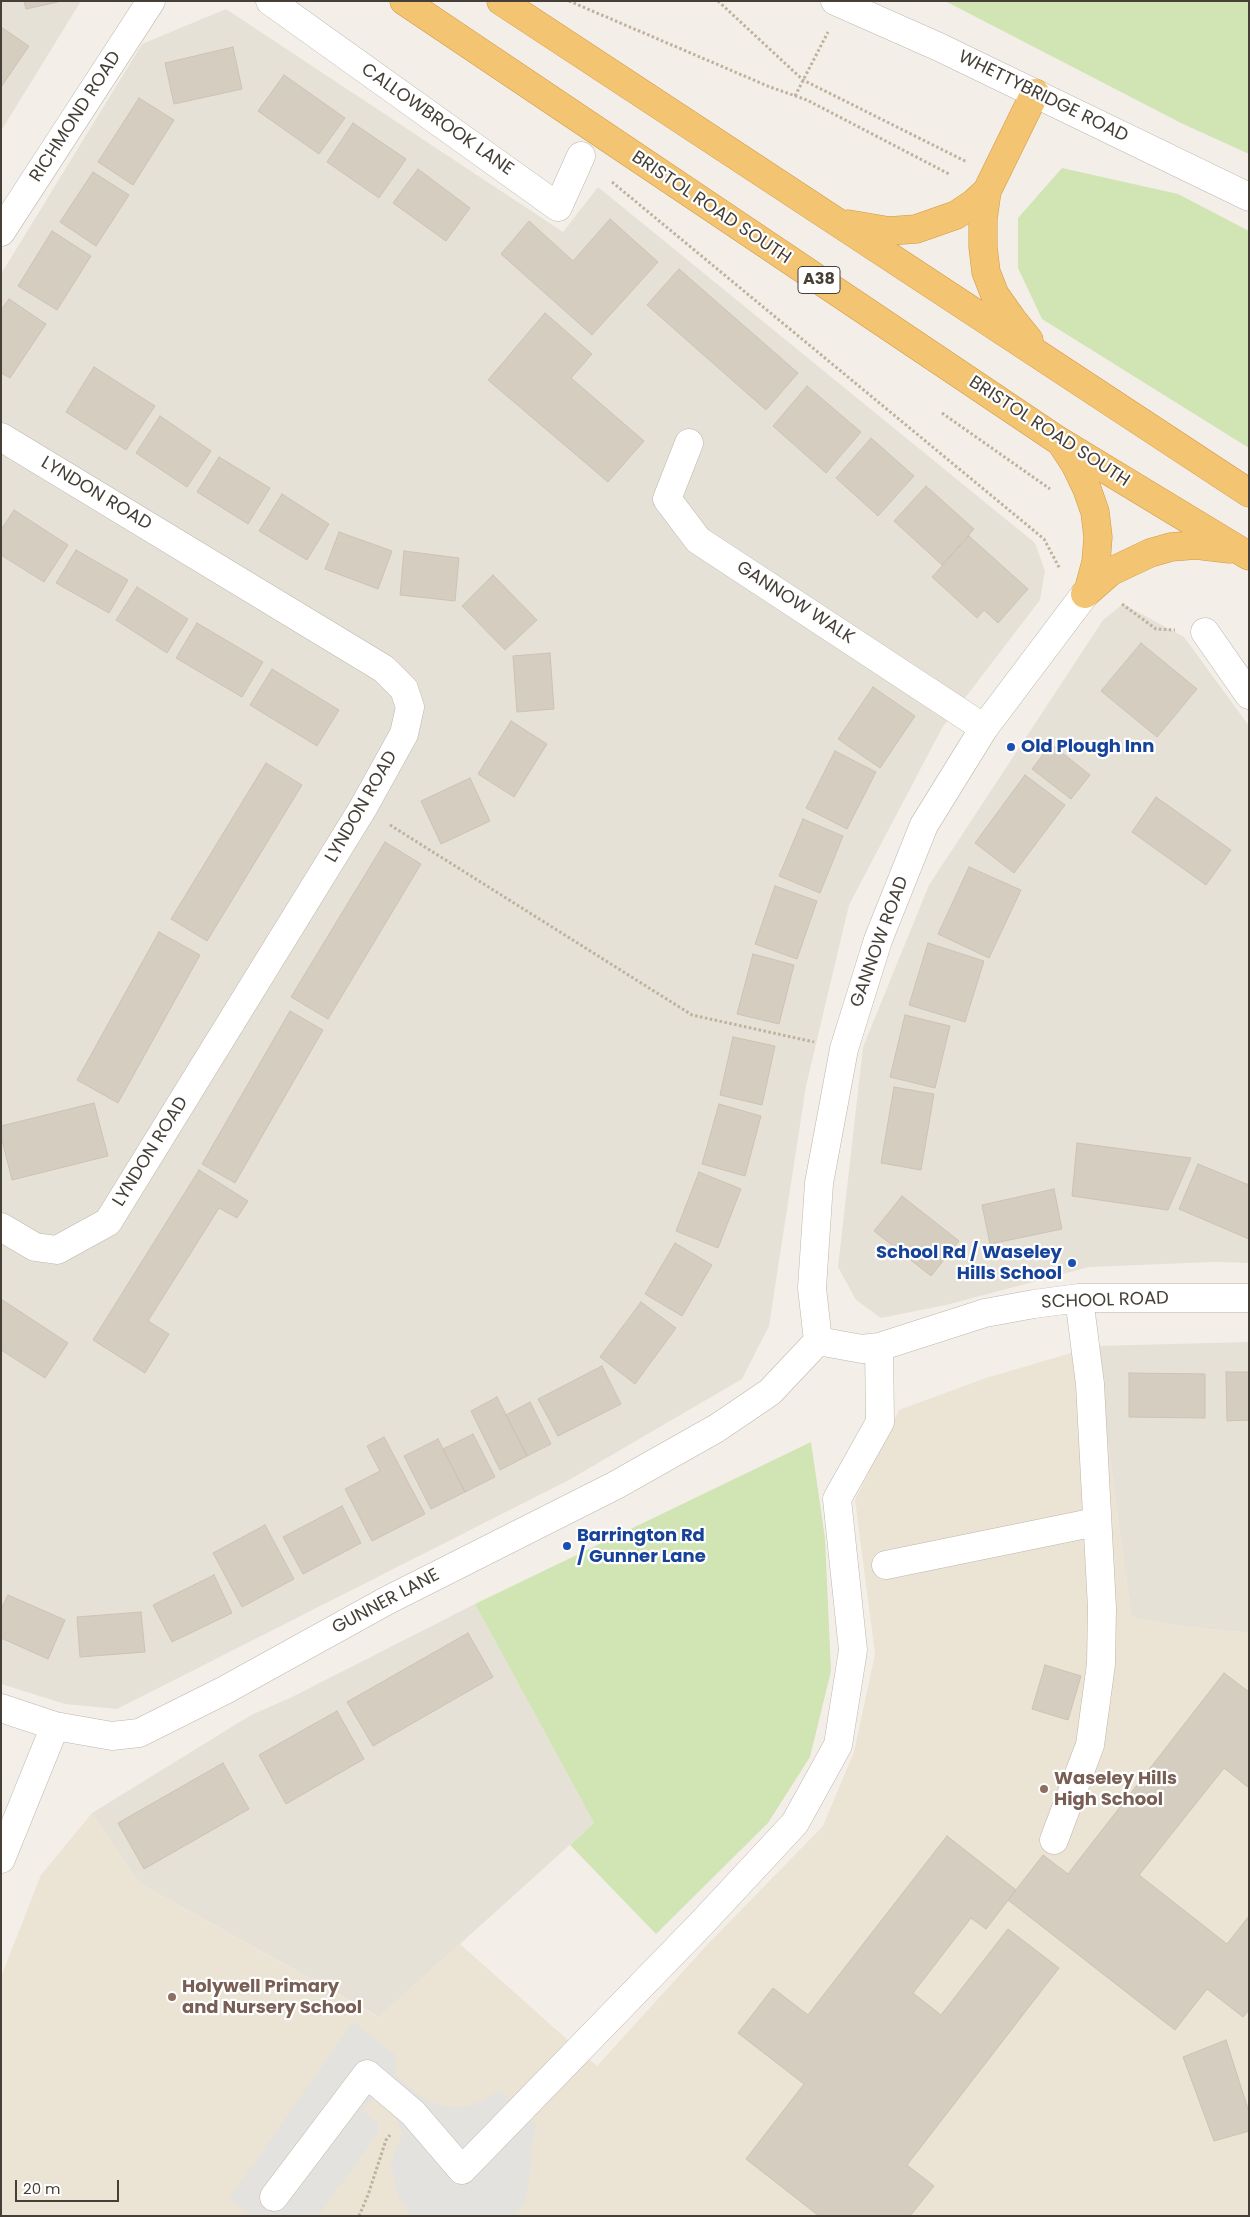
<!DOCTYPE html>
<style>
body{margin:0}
#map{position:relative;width:1250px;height:2217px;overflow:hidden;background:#f3efe8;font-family:Poppins,sans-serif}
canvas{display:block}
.frame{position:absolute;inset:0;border:2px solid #453f37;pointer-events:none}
.scale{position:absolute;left:15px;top:2180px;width:104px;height:22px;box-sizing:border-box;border:2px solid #453f37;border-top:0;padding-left:6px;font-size:15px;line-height:18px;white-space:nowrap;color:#453f37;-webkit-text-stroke:4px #fff;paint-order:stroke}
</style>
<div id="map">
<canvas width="1250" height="2217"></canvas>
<div class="frame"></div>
<div class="scale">20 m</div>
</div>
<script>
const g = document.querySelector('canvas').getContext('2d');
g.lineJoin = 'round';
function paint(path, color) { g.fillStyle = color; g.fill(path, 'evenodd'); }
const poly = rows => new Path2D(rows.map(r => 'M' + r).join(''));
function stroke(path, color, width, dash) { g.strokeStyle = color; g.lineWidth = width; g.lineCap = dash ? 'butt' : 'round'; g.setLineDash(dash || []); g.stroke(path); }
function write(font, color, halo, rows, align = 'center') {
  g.font = font + ' Poppins,sans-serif'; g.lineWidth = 4.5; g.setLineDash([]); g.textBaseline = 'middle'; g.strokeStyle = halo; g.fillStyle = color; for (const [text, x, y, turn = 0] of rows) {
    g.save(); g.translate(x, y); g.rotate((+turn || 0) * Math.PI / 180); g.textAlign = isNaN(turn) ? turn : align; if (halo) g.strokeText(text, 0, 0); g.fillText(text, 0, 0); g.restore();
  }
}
const residential = poly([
 [1,1,81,1,1,131],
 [226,9,563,232,598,187,1035,543,1045,571,1040,600,942,728,849,905,806,1086,769,1326,742,1379,569,1480,117,1709,65,1704,1,1684,1,274,142,44],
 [1123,604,1184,637,1249,726,1249,1263,1213,1262,1089,1267,946,1305,881,1318,856,1300,838,1267,863,1047,929,885,1103,620],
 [1249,1342,1249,1633,1178,1626,1131,1617,1095,1346],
 [475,1604,594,1823,379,2017,139,1883,92,1813,251,1715,290,1698]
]);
const education = poly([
 [1095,1346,1131,1617,1178,1626,1249,1633,1249,2216,1,2216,1,1977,41,1875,92,1813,139,1883,378,2017,460,1944,597,2066,708,1944,823,1826,854,1752,875,1654,855,1500,899,1410,986,1378]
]);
const green = poly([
 [945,1,1249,1,1249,154,1181,123],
 [1062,168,1178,194,1249,231,1249,448,1042,319,1018,268,1018,218],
 [811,1442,825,1538,831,1671,810,1757,768,1823,656,1934,570,1845,594,1823,475,1604]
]);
const parking = poly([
 [353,2022,396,2056,396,2076,426,2100,446,2107,472,2106,500,2090,536,2126,532,2145,530,2173,524,2203,513,2216,411,2216,398,2196,391,2163,403,2132,393,2114,373,2099,362,2110,377,2122,380,2130,318,2216,251,2216,230,2198]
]);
const building = poly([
 [24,1,62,1,26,9,24,1],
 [1,27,29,46,1,87,1,27],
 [233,47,242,89,174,104,165,63,233,47],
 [284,75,345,118,319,154,258,111,284,75],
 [139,98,174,120,133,185,98,162,139,98],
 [353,123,406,159,379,198,327,162,353,123],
 [418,169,470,208,446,241,393,203,418,169],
 [93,172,129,195,96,246,60,222,93,172],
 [610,219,658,262,592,335,501,254,529,221,573,261,610,219],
 [52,231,91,256,57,310,18,286,52,231],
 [679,269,798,373,766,410,647,305,679,269],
 [9,299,46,324,10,378,1,373,1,310,9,299],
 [545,313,592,354,571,378,644,441,608,482,488,380,545,313],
 [94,367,155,406,126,450,66,412,94,367],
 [807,386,861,432,826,473,773,426,807,386],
 [160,416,211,451,187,487,136,453,160,416],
 [871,438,914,476,878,516,836,478,871,438],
 [219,457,270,488,248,524,197,492,219,457],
 [926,486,974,529,942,565,894,521,926,486],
 [282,494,329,524,307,560,259,531,282,494],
 [14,510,68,545,44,582,1,555,1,530,14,510],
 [339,532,392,551,378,589,325,569,339,532],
 [969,536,1028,589,998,623,984,610,977,618,932,577,969,536],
 [76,550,128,580,109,613,56,583,76,550],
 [404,551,459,558,455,601,400,595,404,551],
 [493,575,537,620,505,650,462,606,493,575],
 [137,587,188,619,167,653,116,620,137,587],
 [197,623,263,662,242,697,176,658,197,623],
 [1141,643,1197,689,1157,737,1101,691,1141,643],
 [550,653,554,709,517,712,513,656,550,653],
 [272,669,339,710,317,746,250,705,272,669],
 [873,687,915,716,880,768,838,739,873,687],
 [511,721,547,744,514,797,478,774,511,721],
 [1051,744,1090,775,1071,799,1032,769,1051,744],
 [835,751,876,772,847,829,806,808,835,751],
 [266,763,302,785,207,941,171,919,266,763],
 [1025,775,1065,805,1014,873,975,843,1025,775],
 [470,778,490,821,441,844,421,801,470,778],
 [1156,797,1231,850,1206,885,1132,832,1156,797],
 [803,819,843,836,820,893,779,876,803,819],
 [385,842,421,864,328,1019,291,997,385,842],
 [969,867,1021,890,989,958,938,934,969,867],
 [775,886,817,901,797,959,755,944,775,886],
 [159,932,200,955,118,1103,77,1080,159,932],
 [928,943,984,961,965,1022,909,1005,928,943],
 [753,954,794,965,779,1024,737,1014,753,954],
 [290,1011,323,1030,235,1183,202,1164,290,1011],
 [905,1015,950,1026,935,1088,890,1077,905,1015],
 [733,1037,775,1046,762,1105,720,1095,733,1037],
 [894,1087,934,1094,921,1170,881,1163,894,1087],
 [94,1103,108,1156,12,1180,1,1136,1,1126,94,1103],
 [719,1104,761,1116,745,1176,702,1164,719,1104],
 [1077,1143,1191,1158,1168,1210,1072,1196,1077,1143],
 [1198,1164,1249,1185,1249,1239,1179,1209,1198,1164],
 [199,1170,248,1201,237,1218,219,1208,148,1321,169,1334,145,1373,93,1340,199,1170],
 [699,1172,741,1189,718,1248,676,1231,699,1172],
 [1054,1189,1062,1229,990,1244,982,1205,1054,1189],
 [902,1196,959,1241,931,1276,874,1231,902,1196],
 [675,1243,712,1265,682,1316,645,1294,675,1243],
 [1,1299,68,1343,45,1378,1,1350,1,1299],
 [641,1302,676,1328,635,1384,600,1357,641,1302],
 [602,1366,621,1404,558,1436,538,1399,602,1366],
 [1226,1372,1249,1372,1249,1420,1227,1421,1226,1372],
 [1129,1373,1205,1374,1205,1418,1129,1417,1129,1373],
 [497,1397,527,1456,500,1470,471,1411,497,1397],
 [530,1402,551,1444,527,1456,506,1415,530,1402],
 [473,1434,495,1477,465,1492,443,1449,473,1434],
 [384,1437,425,1514,372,1541,345,1489,380,1471,367,1446,384,1437],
 [438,1439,465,1492,431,1509,404,1456,438,1439],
 [342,1506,361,1543,303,1574,283,1537,342,1506],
 [265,1525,294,1579,242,1607,213,1553,265,1525],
 [214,1575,232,1613,172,1642,153,1605,214,1575],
 [8,1595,65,1620,48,1659,1,1638,1,1609,8,1595],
 [141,1612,145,1652,80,1657,77,1617,141,1612],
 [468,1633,493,1677,373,1746,347,1702,468,1633],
 [1045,1665,1081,1676,1068,1720,1032,1709,1045,1665],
 [1224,1673,1249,1692,1249,1788,1224,1768,1139,1875,1227,1944,1249,1916,1249,2010,1243,2017,1207,1989,1175,2030,1008,1900,1043,1855,1068,1874,1224,1673],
 [337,1711,364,1759,286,1804,259,1755,337,1711],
 [223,1763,249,1809,144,1869,118,1823,223,1763],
 [947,1836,1016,1890,986,1929,971,1918,913,1993,941,2015,1008,1929,1059,1968,907,2165,934,2186,910,2216,819,2216,746,2159,804,2084,738,2033,773,1988,808,2015,947,1836],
 [1226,2040,1249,2112,1249,2131,1214,2141,1183,2057,1226,2040]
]);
const path = poly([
 [569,1,770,87,807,100,949,174],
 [718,1,803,80,967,162],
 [795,96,828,32],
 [612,182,1044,539,1060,569],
 [942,413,1050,489],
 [1122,604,1156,629,1175,630],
 [390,825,692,1015,814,1042],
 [359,2216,368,2195,386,2140,390,2135]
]);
const minor = poly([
 [270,1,558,207,581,156],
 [835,1,939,47,1249,197],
 [1,232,151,1],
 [1,437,384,669,404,689,410,707,404,734,363,808,108,1222,57,1250,35,1247,1,1227],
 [689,443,667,499,698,540,984,728],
 [1205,632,1249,695],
 [818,1341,812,1288,819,1183,844,1049,878,940,924,825,984,728,1085,594],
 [818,1341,862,1349,879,1347,985,1313,1034,1304,1079,1298,1249,1298],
 [886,1565,1096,1522],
 [1,1708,55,1726,112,1736,139,1733,225,1690,388,1600,616,1485,717,1428,770,1392,818,1341],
 [1054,1840,1090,1745,1101,1664,1102,1608,1090,1384,1079,1298],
 [1,1859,55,1726],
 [274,2197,367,2074,413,2113,462,2170,703,1922,795,1823,838,1745,853,1650,837,1499,880,1422,879,1347]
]);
const highway = poly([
 [404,1,1059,441,1249,556],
 [501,1,1249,493],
 [848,224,889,231,916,229,956,215,974,203,987,191],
 [1029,340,1012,319,995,295,986,272,983,247,983,219,987,191,1035,93],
 [1062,444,1075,464,1087,489,1095,512,1098,537,1096,562,1089,588],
 [1085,594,1110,572,1150,553,1171,547,1196,545,1230,549]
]);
const markers = [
 [1011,747,5,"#1a4fb4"],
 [1072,1263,5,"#1a4fb4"],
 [567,1546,5,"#1a4fb4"],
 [1044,1789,5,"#8d6e63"],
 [172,1997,5,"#8d6e63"]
];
const shields = [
 [819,280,42]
];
const shieldNames = [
 ["A38",819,280]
];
const streetNames = [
 ["WHETTYBRIDGE ROAD",1043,97,26],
 ["RICHMOND ROAD",76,117,-57],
 ["CALLOWBROOK LANE",437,120,35],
 ["BRISTOL ROAD SOUTH",711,208,34],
 ["BRISTOL ROAD SOUTH",1049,432,33],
 ["LYNDON ROAD",96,494,31],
 ["GANNOW WALK",795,603,33],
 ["LYNDON ROAD",362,807,-60],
 ["GANNOW ROAD",880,942,-70],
 ["LYNDON ROAD",151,1152,-58],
 ["SCHOOL ROAD",1105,1301,-2],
 ["GUNNER LANE",386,1602,-28]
];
const transitNames = [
 ["Old Plough Inn",1021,747],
 ["School Rd / Waseley",1062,1253,"right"],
 ["Hills School",1062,1274,"right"],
 ["Barrington Rd",577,1536],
 ["/ Gunner Lane",577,1557]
];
const educationNames = [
 ["Waseley Hills",1054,1779],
 ["High School",1054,1800],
 ["Holywell Primary",182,1987],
 ["and Nursery School",182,2008]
];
paint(residential, '#e6e1d6');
paint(education, '#ebe3d3');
paint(green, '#d0e4b4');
paint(parking, '#e4e2df');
paint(building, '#d6cdc1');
stroke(building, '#cec2b2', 1);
stroke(minor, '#bdb6ab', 29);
stroke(highway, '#d29843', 29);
stroke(path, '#beb19d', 3, [2.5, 2.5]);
stroke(minor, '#fff', 28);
stroke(highway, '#f3c472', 28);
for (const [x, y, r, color] of markers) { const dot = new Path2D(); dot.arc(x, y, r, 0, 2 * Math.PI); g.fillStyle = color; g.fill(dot); stroke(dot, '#fff', 2); }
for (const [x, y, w] of shields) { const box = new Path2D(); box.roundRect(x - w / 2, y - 13.5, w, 27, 4); g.fillStyle = '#fff'; g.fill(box); stroke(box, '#453f37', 1); }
write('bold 16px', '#453f37', null, shieldNames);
write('18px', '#453f37', '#fff', streetNames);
write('bold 18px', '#164399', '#fff', transitNames, 'left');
write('bold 18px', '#785e54', '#fff', educationNames, 'left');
</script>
